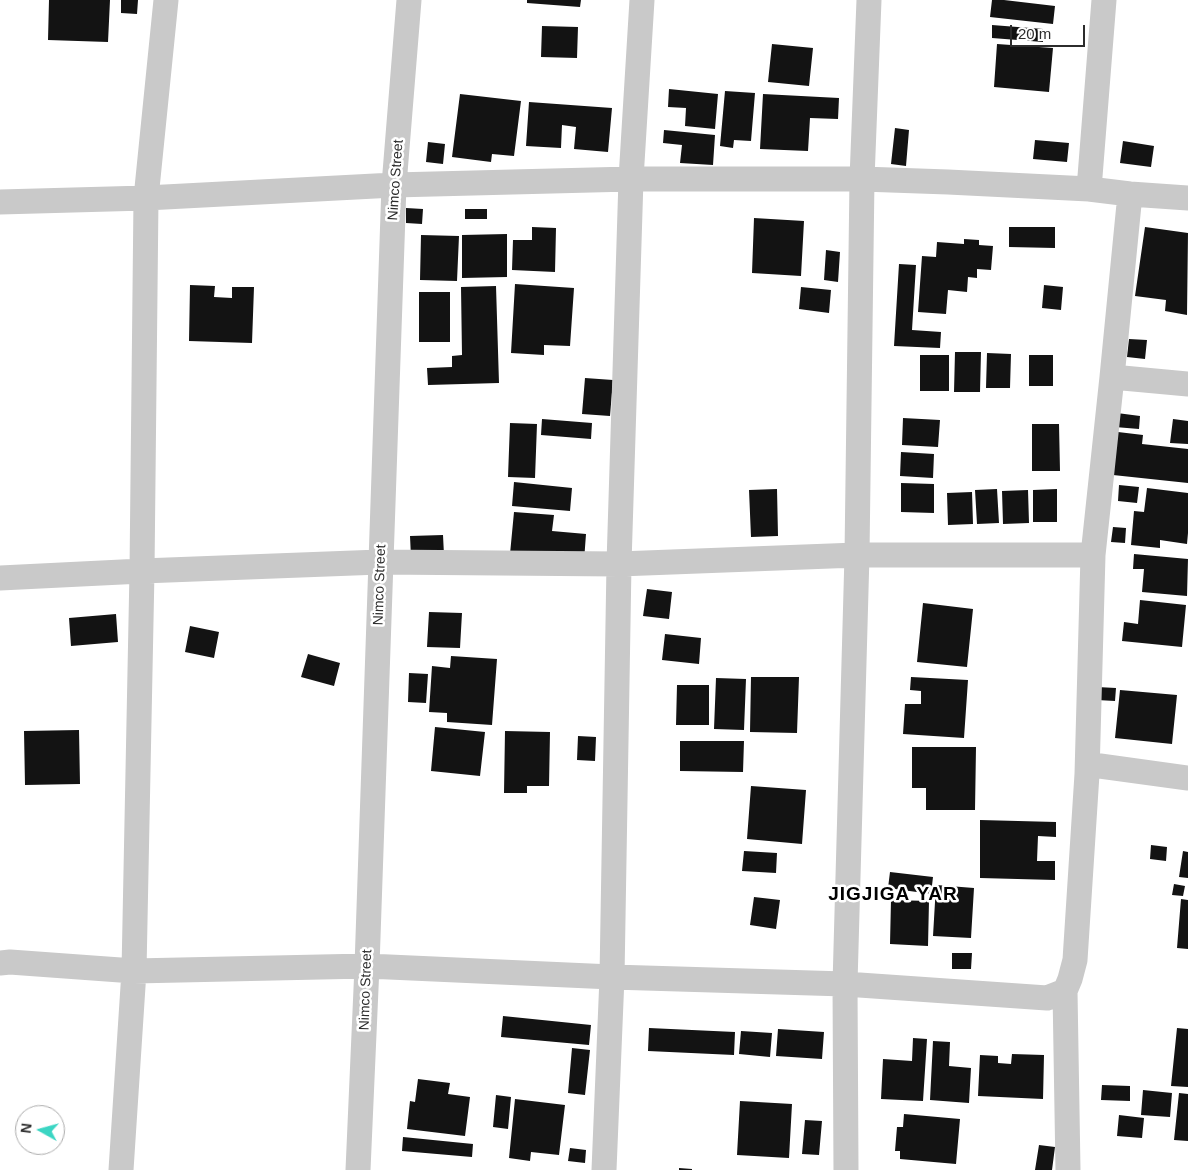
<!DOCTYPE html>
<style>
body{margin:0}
#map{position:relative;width:1188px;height:1170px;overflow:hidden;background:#fff;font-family:Helvetica,sans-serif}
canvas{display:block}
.north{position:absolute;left:15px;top:1105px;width:50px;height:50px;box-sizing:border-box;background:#fff;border:1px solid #ababab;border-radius:50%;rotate:277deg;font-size:14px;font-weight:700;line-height:20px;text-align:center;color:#2c2c2c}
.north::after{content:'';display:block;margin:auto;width:18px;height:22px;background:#3bd5c3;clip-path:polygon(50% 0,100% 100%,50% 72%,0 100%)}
.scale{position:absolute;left:1010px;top:25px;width:75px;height:22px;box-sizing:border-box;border:2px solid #2c2c2c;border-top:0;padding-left:6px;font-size:15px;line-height:18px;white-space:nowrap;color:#2c2c2c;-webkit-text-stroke:4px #fff;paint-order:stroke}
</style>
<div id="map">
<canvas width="1188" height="1170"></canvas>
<div class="north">N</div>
<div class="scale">20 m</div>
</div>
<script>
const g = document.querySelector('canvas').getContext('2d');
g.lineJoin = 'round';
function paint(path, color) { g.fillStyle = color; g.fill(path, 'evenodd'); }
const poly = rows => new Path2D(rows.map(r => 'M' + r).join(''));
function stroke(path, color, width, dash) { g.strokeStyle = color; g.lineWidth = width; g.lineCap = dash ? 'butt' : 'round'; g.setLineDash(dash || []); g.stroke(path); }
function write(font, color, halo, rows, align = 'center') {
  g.font = font + ' Helvetica,sans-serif'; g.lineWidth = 5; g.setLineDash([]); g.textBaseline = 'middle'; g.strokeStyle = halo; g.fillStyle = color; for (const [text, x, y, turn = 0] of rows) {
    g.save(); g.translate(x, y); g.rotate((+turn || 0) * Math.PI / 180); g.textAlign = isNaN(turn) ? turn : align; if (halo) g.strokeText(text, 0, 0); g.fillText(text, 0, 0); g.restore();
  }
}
const building = poly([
 [49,0,110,0,108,42,48,40],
 [121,0,138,0,137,14,121,13],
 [527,0,581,0,580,7,527,3],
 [992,0,1004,0,1055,6,1053,24,990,17],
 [992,25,1043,29,1043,42,992,38],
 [542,26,578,27,577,58,541,57],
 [772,44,813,48,809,86,768,82],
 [997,44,1053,48,1049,92,994,87],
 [669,89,718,94,715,129,685,126,686,108,668,107],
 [725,91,755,93,751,141,734,140,733,148,720,146],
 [460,94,521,101,514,156,492,154,491,162,452,157],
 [763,94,839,98,838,119,810,118,808,151,760,149],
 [529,102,612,108,608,152,574,149,576,127,562,125,561,148,526,146],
 [895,128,909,130,906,166,891,164],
 [664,130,715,135,713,165,680,163,682,145,663,143],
 [1035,140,1069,143,1067,162,1033,159],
 [1123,141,1154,146,1151,167,1120,163],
 [428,142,445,144,443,164,426,162],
 [406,208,423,209,422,224,406,223],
 [465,209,487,209,487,219,465,219],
 [754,218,804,221,801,276,752,273],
 [532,227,556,228,555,272,512,270,513,240,532,240],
 [1009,227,1055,227,1055,248,1009,247],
 [1145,227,1188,233,1187,315,1165,311,1166,300,1135,296],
 [507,234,507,277,462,278,462,235],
 [421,235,459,236,457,281,420,280],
 [964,239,979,240,979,245,993,246,991,270,977,269,977,278,968,277,967,292,948,290,946,314,918,312,922,256,936,257,937,242,964,244],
 [826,250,840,252,838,282,824,280],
 [899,264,916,265,912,330,941,332,940,348,894,346],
 [515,284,574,288,570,346,544,345,544,355,511,353],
 [190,285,215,286,214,297,232,298,232,287,254,287,252,343,189,341],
 [1044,285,1063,287,1061,310,1042,308],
 [496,286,499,383,428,385,427,368,452,367,452,356,462,355,461,287],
 [801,287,831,290,829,313,799,309],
 [419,292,450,292,450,342,419,342],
 [1129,339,1147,340,1145,359,1127,357],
 [955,352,981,352,980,392,954,392],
 [987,353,1011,354,1010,388,986,388],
 [920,355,949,355,949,391,920,391],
 [1029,355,1053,355,1053,386,1029,386],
 [585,378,613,380,610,416,582,414],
 [1117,413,1140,416,1139,429,1115,427],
 [903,418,940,420,938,447,902,445],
 [542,419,592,423,591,439,541,435],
 [1173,419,1188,421,1188,444,1170,443],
 [510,423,537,424,535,478,508,477],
 [1032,424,1059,424,1060,471,1032,471],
 [1118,432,1143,435,1142,444,1188,449,1188,483,1113,475],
 [901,452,934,454,933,478,900,476],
 [514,482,572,488,570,511,512,506],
 [901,483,934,484,934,513,901,512],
 [1119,485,1139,487,1137,503,1118,501],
 [1147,488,1188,493,1188,533,1187,544,1160,540,1160,548,1131,545,1134,511,1144,512],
 [777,489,778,536,751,537,749,490],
 [997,489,999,523,977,524,975,490],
 [1057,489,1057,522,1033,522,1033,490],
 [1028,490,1029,523,1003,524,1002,491],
 [972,492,973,524,948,525,947,493],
 [514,512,554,515,552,531,586,534,584,561,510,554],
 [1113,527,1126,528,1125,543,1111,542],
 [443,535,444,555,411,557,410,536],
 [1134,554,1188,559,1187,596,1142,592,1144,569,1133,569],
 [647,589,672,592,669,619,643,616],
 [1140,600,1186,605,1182,647,1122,641,1124,622,1138,624],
 [923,603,973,609,967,667,917,662],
 [429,612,462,613,460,648,427,647],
 [116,614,118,642,71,646,69,618],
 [190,626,219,632,214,658,185,652],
 [665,634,701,638,699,664,662,660],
 [308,654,340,663,334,686,301,677],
 [451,656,497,659,492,725,447,722,447,713,429,712,432,666,450,668],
 [409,673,428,674,426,703,408,702],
 [751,677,799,677,797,733,750,732],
 [911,677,968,680,964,738,903,734,905,704,921,704,921,691,910,690],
 [716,678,746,679,744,730,714,729],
 [677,685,709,685,709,725,676,725],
 [1097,687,1116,688,1115,701,1097,700],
 [1120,690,1177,695,1172,744,1115,738],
 [435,727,485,732,480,776,431,771],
 [79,730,80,784,25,785,24,731],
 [505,731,550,732,549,786,527,786,527,793,504,793],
 [578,736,596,737,595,761,577,760],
 [680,741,744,741,743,772,680,771],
 [912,747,976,747,975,810,926,810,926,788,912,788],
 [751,786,806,790,802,844,747,839],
 [980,820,1056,822,1056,837,1038,836,1037,861,1055,861,1055,880,980,878],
 [1151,845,1167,847,1166,861,1150,859],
 [744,851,777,853,776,873,742,871],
 [1183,851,1188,852,1188,878,1179,877],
 [890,872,933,877,931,894,888,888],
 [1174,884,1185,886,1183,896,1172,895],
 [936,885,974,888,971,938,933,936],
 [754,897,780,900,776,929,750,925],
 [1181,899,1188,900,1188,949,1177,948],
 [891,900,929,901,928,946,890,944],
 [952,953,972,953,971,969,952,969],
 [503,1016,591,1025,589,1045,501,1037],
 [649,1028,735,1032,734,1055,648,1051],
 [1177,1028,1188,1029,1188,1087,1171,1086],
 [778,1029,824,1032,822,1059,776,1056],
 [741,1031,772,1033,770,1057,739,1054],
 [913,1038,927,1039,923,1101,881,1099,883,1059,912,1061],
 [933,1041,950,1042,949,1066,971,1068,969,1103,930,1100],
 [572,1048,590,1050,585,1095,568,1093],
 [1012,1054,1044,1055,1043,1099,978,1096,980,1055,998,1056,998,1063,1011,1064],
 [418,1079,450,1083,448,1094,470,1097,465,1136,407,1129,410,1101,415,1102],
 [1102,1085,1130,1086,1130,1101,1101,1100],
 [1143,1090,1172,1093,1170,1117,1141,1115],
 [1179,1093,1188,1094,1188,1141,1174,1140],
 [496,1095,511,1097,508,1129,493,1127],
 [515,1099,565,1105,559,1155,531,1152,530,1161,509,1158],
 [740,1101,792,1104,789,1158,737,1155],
 [904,1114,960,1119,956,1164,900,1159,900,1151,895,1151,897,1127,903,1127],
 [1119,1115,1144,1118,1142,1138,1117,1136],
 [805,1120,822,1121,819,1155,802,1154],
 [403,1137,473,1144,472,1157,402,1151],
 [1039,1145,1055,1147,1052,1170,1035,1170],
 [570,1148,586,1150,585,1163,568,1161],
 [679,1168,692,1169,692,1170,679,1170]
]);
const street = poly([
 [1089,189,1104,0],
 [0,202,146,198,394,185,631,179,862,179,948,182,1089,189,1130,194,1188,198],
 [1112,377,1188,384],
 [0,578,142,571,380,562,619,564,857,555,1093,555],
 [1087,774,1093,555,1112,377,1130,194],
 [0,963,10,962,134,971,367,966,612,977,845,984,1047,998,1065,991],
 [121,1170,134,971,142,571,146,198,166,0],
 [358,1170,367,966,394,185,409,0],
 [604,1170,612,977,619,564,631,179,642,0],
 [846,1170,845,984,857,555,862,179,869,0],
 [1068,1170,1065,991,1070,979,1075,960,1087,774,1091,767,1100,766,1188,778]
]);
const streetNames = [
 ["Nimco Street",396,180,-86],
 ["Nimco Street",380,585,-88],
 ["Nimco Street",366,990,-88]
];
const districtNames = [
 ["JIGJIGA YAR",893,895]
];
paint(building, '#131313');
stroke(street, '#c9c9c9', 25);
write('14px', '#2c2c2c', '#fff', streetNames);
g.letterSpacing = '1px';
write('bold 19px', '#000', '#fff', districtNames);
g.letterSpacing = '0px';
</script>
